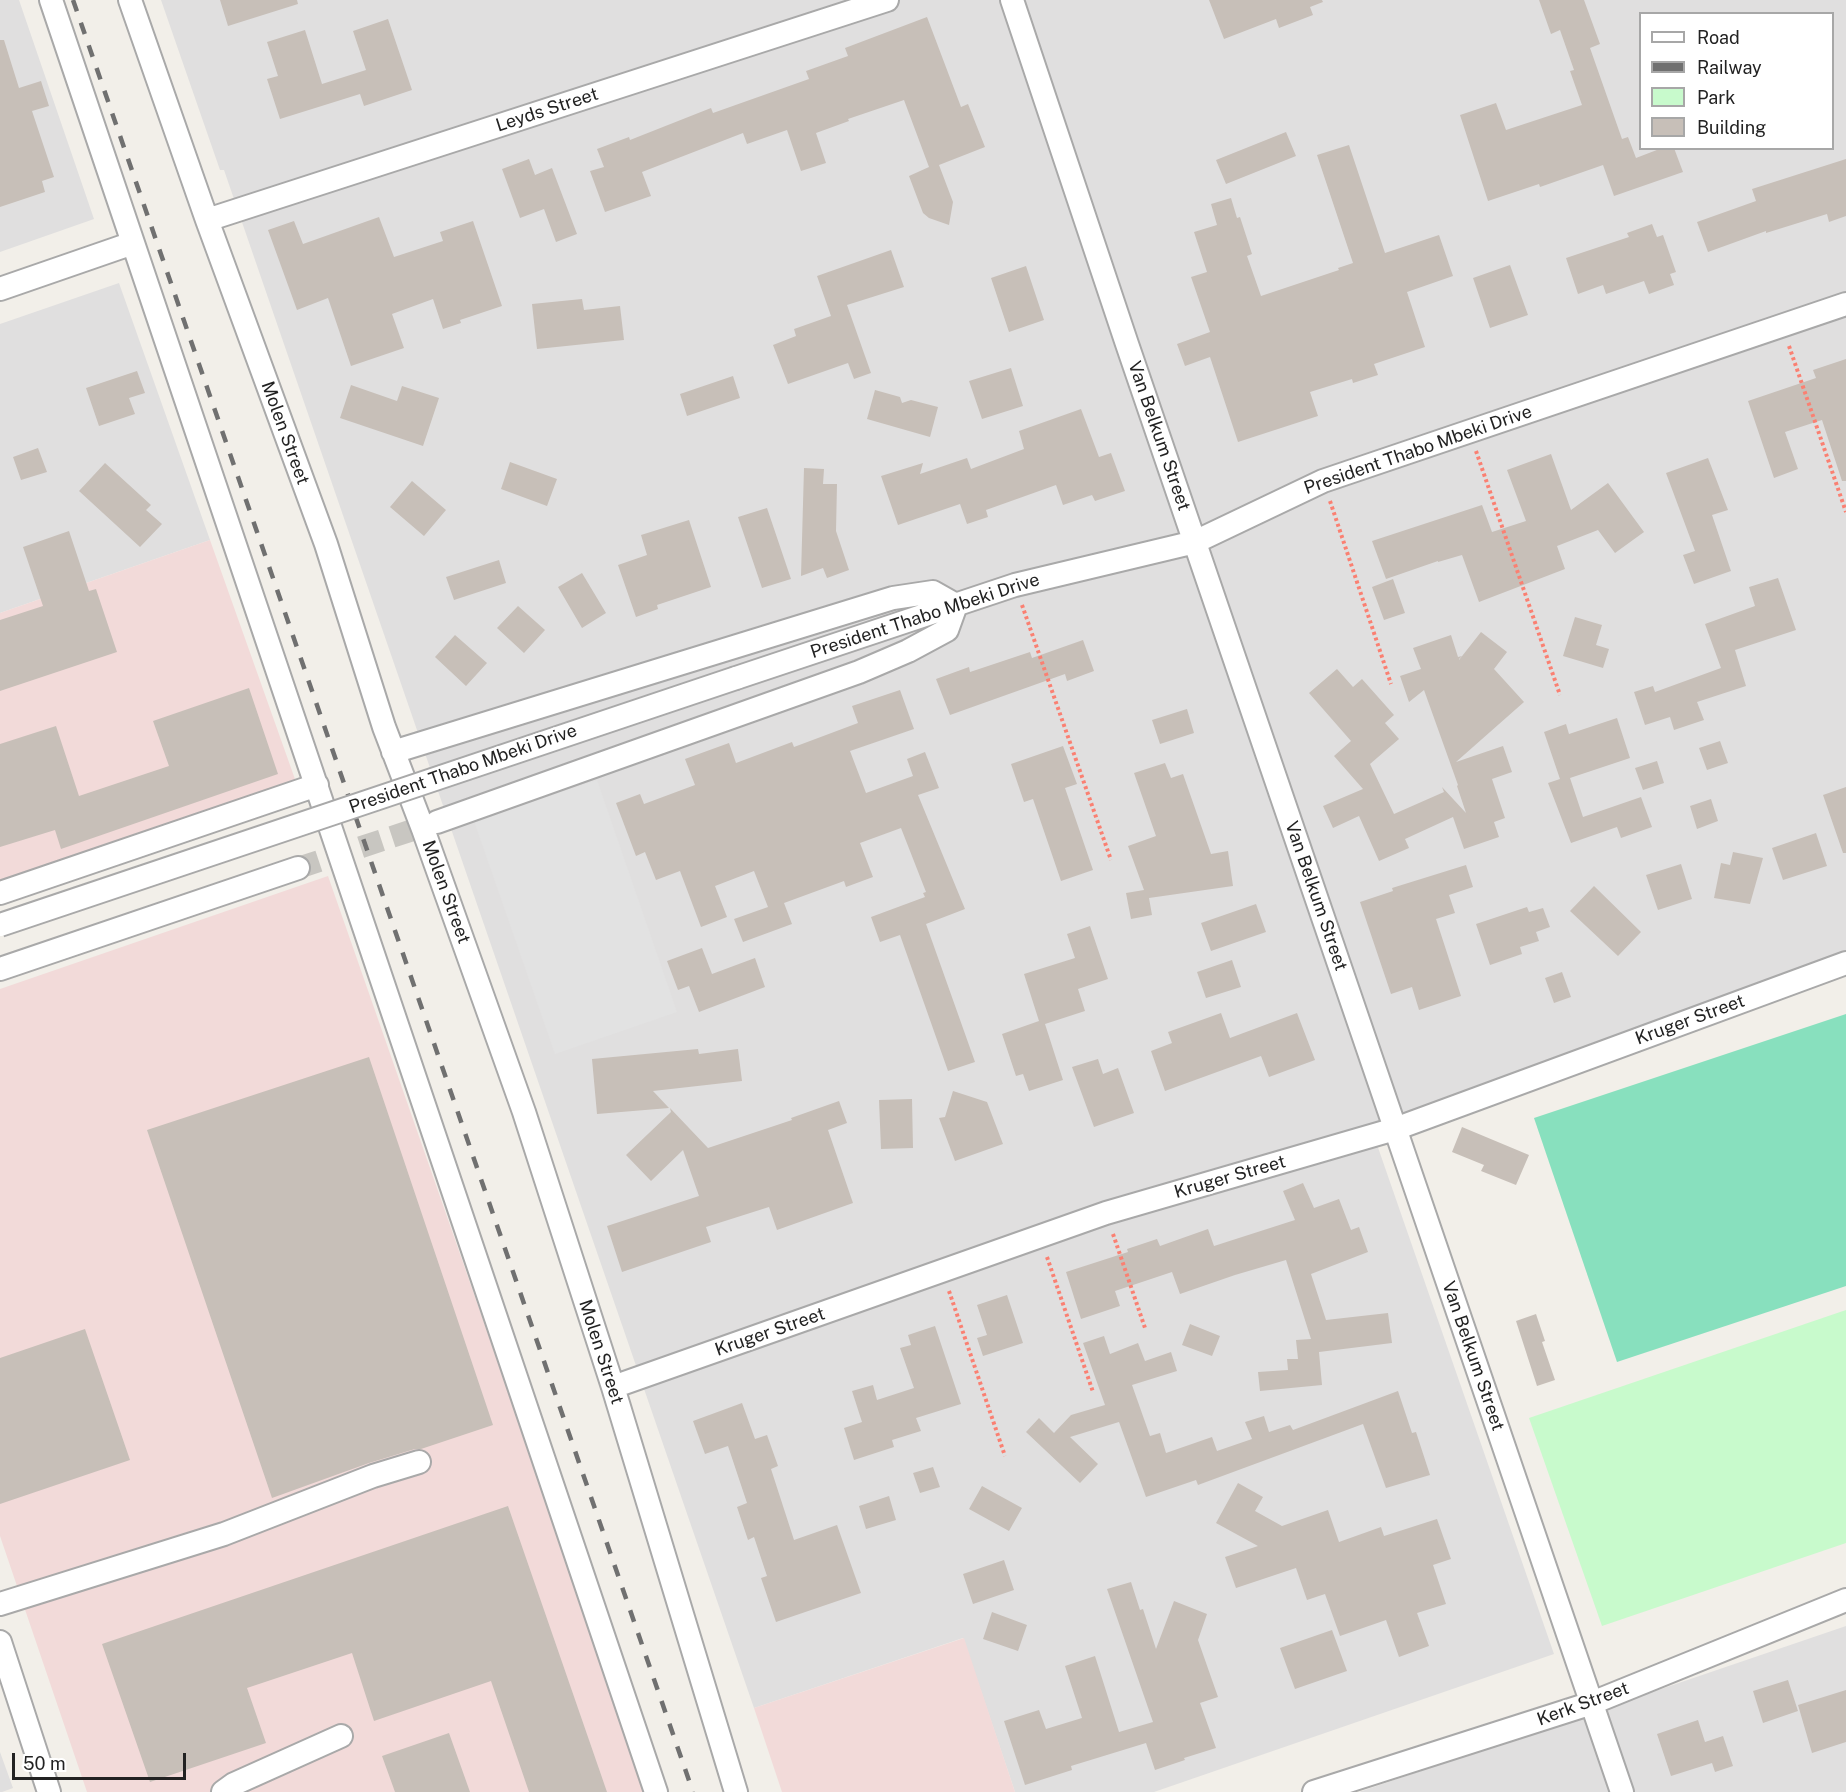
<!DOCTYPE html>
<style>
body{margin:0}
#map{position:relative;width:1846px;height:1792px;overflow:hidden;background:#f2efe9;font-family:"Public Sans",sans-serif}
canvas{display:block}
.legend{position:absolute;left:1639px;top:12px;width:195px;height:138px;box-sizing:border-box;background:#fff;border:2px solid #a7a7a7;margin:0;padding:8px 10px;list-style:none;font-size:18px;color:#222}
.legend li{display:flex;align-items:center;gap:12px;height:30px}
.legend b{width:30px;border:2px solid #a7a7a7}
.scale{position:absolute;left:12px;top:1753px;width:174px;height:27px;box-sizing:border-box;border:3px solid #222;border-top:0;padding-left:8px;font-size:18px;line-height:21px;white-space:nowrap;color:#222;-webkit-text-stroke:4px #fff;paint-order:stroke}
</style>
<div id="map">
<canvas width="1846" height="1792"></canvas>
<ul class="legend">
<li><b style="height:8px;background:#fff"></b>Road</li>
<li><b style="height:8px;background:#707070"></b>Railway</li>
<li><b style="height:16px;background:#c8facc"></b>Park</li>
<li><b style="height:16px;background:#c7bfb8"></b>Building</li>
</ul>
<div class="scale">50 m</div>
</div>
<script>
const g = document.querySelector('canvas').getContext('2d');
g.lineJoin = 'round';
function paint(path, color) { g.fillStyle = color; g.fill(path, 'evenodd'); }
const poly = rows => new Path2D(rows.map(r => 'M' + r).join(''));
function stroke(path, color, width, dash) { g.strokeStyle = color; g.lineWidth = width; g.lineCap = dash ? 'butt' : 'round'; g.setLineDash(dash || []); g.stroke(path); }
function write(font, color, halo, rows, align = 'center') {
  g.font = font + ' "Public Sans",sans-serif'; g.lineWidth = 4.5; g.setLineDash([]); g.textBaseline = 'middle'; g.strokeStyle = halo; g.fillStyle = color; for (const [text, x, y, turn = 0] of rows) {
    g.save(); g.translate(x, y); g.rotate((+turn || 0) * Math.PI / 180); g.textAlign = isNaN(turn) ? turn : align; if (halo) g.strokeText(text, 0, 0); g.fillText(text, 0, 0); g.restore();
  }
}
const residential = poly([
 [0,0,19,0,94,219,0,252],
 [161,0,1846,0,1846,973,1374,1136,1554,1654,1154,1792,1015,1792,963,1638,754,1708,224,170,220,170],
 [1640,14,1832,14,1832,148,1640,148],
 [119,283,210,540,0,613,0,324],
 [1846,1626,1846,1792,1359,1792],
 [0,1752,13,1788,2,1792,0,1792]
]);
const commercial = poly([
 [210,540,296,782,0,884,0,613],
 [328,876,648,1792,87,1792,0,1536,0,989],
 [964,1638,1015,1792,782,1792,754,1708]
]);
const park = poly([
 [1846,1310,1846,1543,1602,1626,1529,1418]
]);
const pitch = poly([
 [1846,1014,1846,1286,1617,1362,1534,1118]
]);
const parking = poly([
 [597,780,677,1012,555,1054,474,821]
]);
const building = poly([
 [220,0,297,0,298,4,228,26],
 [1209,0,1322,0,1323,2,1310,7,1313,15,1279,28,1276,19,1224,39],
 [1539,0,1584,0,1600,44,1590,48,1622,139,1628,137,1636,158,1662,148,1674,148,1683,172,1614,196,1603,165,1540,187,1539,184,1488,201,1460,115,1496,103,1506,130,1582,105,1570,71,1574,70,1560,30,1551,34],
 [927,17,961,107,968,104,985,147,939,165,953,202,949,225,929,218,923,213,909,176,929,167,904,100,848,119,849,121,816,133,826,163,801,171,787,130,747,144,743,133,642,172,651,196,605,212,590,171,604,167,597,149,629,137,630,140,711,108,713,113,809,79,806,71,848,56,845,48],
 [388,19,412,90,364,106,360,94,280,119,267,79,278,76,267,42,305,30,322,84,366,70,353,31],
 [0,40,4,40,19,88,41,81,49,106,32,111,54,177,42,181,45,192,0,207],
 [1286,132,1296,156,1226,184,1216,160],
 [1349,145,1385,253,1439,235,1453,276,1407,292,1425,347,1374,364,1378,375,1353,383,1352,379,1310,392,1318,416,1238,442,1210,357,1185,366,1177,344,1210,332,1191,277,1207,272,1194,232,1217,225,1211,204,1231,198,1237,218,1240,217,1252,254,1247,256,1261,296,1339,270,1338,268,1353,263,1317,155],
 [529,159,535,175,552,168,577,234,556,242,544,209,520,218,502,169],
 [1846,159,1846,216,1829,222,1827,214,1766,233,1766,231,1708,252,1697,222,1756,201,1752,189],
 [379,217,394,257,443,241,440,232,473,221,502,306,460,320,461,323,443,329,433,299,392,314,404,348,351,366,328,298,297,310,268,230,294,221,303,244],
 [1652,224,1657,237,1663,235,1676,272,1670,274,1674,285,1649,294,1644,281,1606,294,1603,285,1578,294,1566,258,1629,237,1627,233],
 [891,250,904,287,847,305,871,373,854,379,848,363,788,384,773,345,796,336,794,329,831,316,817,276],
 [1510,265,1528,315,1490,328,1473,278],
 [1026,266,1044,320,1009,332,991,278],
 [582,299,584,310,620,306,624,340,537,349,532,304],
 [1846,359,1846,481,1842,481,1822,420,1785,432,1798,469,1774,478,1748,401,1816,378,1813,370],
 [1011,368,1023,406,982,419,969,381],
 [137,371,145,393,129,398,135,414,99,426,86,388],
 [733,376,740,398,687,416,680,394],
 [351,385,397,401,402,386,439,398,423,446,340,418],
 [875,390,900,397,902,403,911,400,938,407,930,437,867,419],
 [1081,409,1099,457,1111,453,1125,491,1095,501,1092,495,1063,505,1056,485,986,510,988,517,967,524,960,504,898,525,881,476,923,463,920,474,967,458,971,469,1024,449,1019,431],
 [38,448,47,472,21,480,13,457],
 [1551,454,1571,510,1608,483,1644,532,1615,553,1598,530,1557,546,1565,569,1479,602,1462,555,1438,562,1438,561,1386,579,1372,541,1482,505,1492,532,1526,521,1507,470],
 [1708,458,1728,510,1712,515,1731,571,1694,584,1683,555,1695,551,1666,473],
 [510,462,557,479,547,506,501,489],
 [105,463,151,505,146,510,162,524,140,547,79,491],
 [804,468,824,469,823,484,837,484,836,531,849,570,827,578,823,568,801,576],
 [412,481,446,510,424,536,390,507],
 [767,508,791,579,762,588,738,517],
 [689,520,711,587,657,605,658,609,636,617,618,565,647,555,641,535],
 [69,531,89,591,96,589,117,652,0,691,0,620,43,606,23,547],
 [499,560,506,583,454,600,446,577],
 [582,573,606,613,582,628,558,587],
 [1778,578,1796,630,1735,650,1746,686,1697,702,1704,720,1674,730,1670,717,1645,725,1634,692,1653,686,1655,692,1721,668,1705,624,1755,606,1749,587],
 [1393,579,1405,613,1384,620,1372,587],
 [518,606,545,630,524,653,497,628],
 [1575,617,1602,625,1596,645,1609,649,1603,668,1563,656],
 [1481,632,1507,652,1494,669,1524,702,1456,762,1503,746,1512,772,1492,779,1505,818,1494,822,1499,837,1464,849,1453,817,1405,839,1409,848,1379,861,1359,816,1333,828,1323,806,1363,789,1334,756,1351,741,1309,693,1337,669,1353,687,1362,679,1394,715,1385,723,1399,739,1370,764,1394,814,1444,792,1442,787,1466,813,1457,786,1458,785,1424,690,1409,702,1400,676,1421,669,1413,648,1451,635,1458,657,1462,656,1459,659,1459,660],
 [455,635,487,663,466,686,435,657],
 [1083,640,1094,671,1067,681,1065,674,950,715,936,679,969,667,970,672,1030,652,1032,658],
 [249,688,278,774,61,849,55,830,0,847,0,744,56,726,79,796,169,766,153,721],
 [900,690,914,729,850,751,866,793,913,776,907,759,925,752,939,788,918,795,965,909,926,924,975,1062,948,1071,900,935,880,942,871,917,925,897,923,893,926,892,901,828,860,843,873,877,846,887,844,881,784,903,792,924,743,942,734,919,768,907,754,871,715,886,727,917,701,927,680,871,656,880,645,852,636,856,616,803,640,794,644,804,695,785,685,759,729,743,736,763,792,742,794,747,858,723,852,706],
 [1187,709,1194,733,1160,744,1152,720],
 [1617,718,1630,758,1570,778,1583,817,1641,797,1652,827,1621,838,1617,827,1571,843,1548,783,1560,779,1544,732,1566,724,1569,734],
 [1720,741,1728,763,1707,770,1699,748],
 [1063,746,1077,784,1065,788,1093,870,1061,881,1033,799,1024,802,1011,764],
 [1657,761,1664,783,1643,790,1635,768],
 [1165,763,1171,778,1183,774,1211,854,1228,851,1233,886,1149,898,1152,915,1131,919,1126,893,1144,890,1128,846,1156,836,1134,773],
 [1846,787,1846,853,1843,853,1823,795],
 [1711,799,1718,821,1697,829,1690,806],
 [1816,833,1827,866,1783,880,1772,848],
 [1733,852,1763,858,1750,904,1714,898,1721,863,1730,865],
 [1681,864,1692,899,1658,910,1646,875],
 [1466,865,1473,887,1449,895,1455,913,1436,919,1461,996,1419,1010,1412,987,1391,994,1360,902,1393,891,1392,888],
 [1594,886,1641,932,1618,956,1570,911],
 [1256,904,1266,932,1211,951,1201,923],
 [1527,907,1529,912,1543,908,1550,927,1536,932,1539,941,1520,947,1522,954,1490,965,1476,924],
 [1090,926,1108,979,1078,989,1085,1011,1045,1024,1063,1080,1029,1091,1023,1074,1016,1076,1002,1034,1039,1021,1024,974,1075,958,1067,934],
 [702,948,712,974,755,958,765,987,699,1012,689,986,678,990,667,961],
 [1232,960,1241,987,1206,998,1197,972],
 [1562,972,1571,997,1554,1003,1545,978],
 [1221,1013,1230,1038,1297,1013,1315,1060,1269,1077,1261,1056,1165,1091,1151,1051,1172,1043,1168,1032],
 [698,1049,699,1054,738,1049,742,1081,653,1091,669,1108,597,1114,592,1059],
 [369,1057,493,1425,421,1449,415,1449,369,1463,272,1498,147,1130],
 [1098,1059,1103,1074,1118,1068,1134,1113,1094,1127,1072,1067],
 [953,1091,987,1102,1003,1144,955,1161,939,1118,945,1117],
 [912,1099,913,1148,881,1149,879,1100],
 [839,1101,847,1123,828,1130,853,1203,777,1230,769,1207,706,1227,711,1242,622,1272,607,1226,699,1196,683,1150,651,1181,626,1155,671,1112,670,1108,708,1148,792,1120,791,1118],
 [1462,1127,1529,1155,1516,1185,1481,1171,1484,1165,1452,1152],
 [1303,1183,1314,1208,1339,1199,1351,1230,1359,1227,1368,1252,1311,1274,1326,1320,1388,1313,1392,1343,1319,1352,1322,1385,1260,1391,1258,1372,1288,1370,1287,1359,1298,1359,1296,1340,1311,1339,1286,1260,1235,1275,1180,1294,1172,1272,1115,1291,1120,1306,1081,1319,1066,1272,1128,1252,1127,1249,1157,1239,1160,1246,1208,1229,1214,1246,1295,1220,1283,1191],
 [1007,1295,1023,1343,983,1356,977,1338,987,1335,977,1305],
 [1536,1314,1545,1341,1542,1342,1555,1380,1537,1386,1516,1321],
 [1190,1324,1220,1336,1212,1356,1182,1345],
 [935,1326,961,1404,916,1418,921,1431,892,1440,894,1447,854,1460,844,1428,862,1422,852,1391,873,1385,877,1400,914,1388,900,1348,911,1345,908,1335],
 [85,1329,130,1460,0,1504,0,1358],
 [1104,1336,1110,1354,1138,1343,1145,1361,1171,1352,1177,1371,1132,1385,1150,1436,1160,1433,1166,1453,1212,1437,1217,1451,1252,1439,1245,1422,1264,1416,1269,1432,1290,1425,1293,1430,1398,1391,1412,1433,1416,1432,1430,1475,1386,1488,1363,1424,1198,1485,1196,1480,1146,1497,1119,1422,1070,1437,1098,1464,1080,1483,1026,1432,1039,1418,1054,1433,1071,1415,1105,1405,1083,1343],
 [742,1403,755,1439,767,1435,778,1466,771,1469,794,1540,837,1525,861,1593,776,1622,761,1578,767,1576,754,1537,748,1540,737,1507,747,1503,728,1446,705,1454,693,1421],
 [933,1467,940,1487,920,1493,913,1473],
 [1238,1483,1263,1497,1255,1511,1282,1526,1328,1510,1339,1542,1381,1527,1384,1536,1437,1519,1451,1559,1433,1565,1446,1604,1417,1613,1429,1646,1399,1657,1386,1620,1340,1636,1325,1594,1307,1600,1296,1568,1236,1588,1225,1557,1258,1546,1216,1523],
 [982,1486,1022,1508,1009,1531,969,1509],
 [889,1496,896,1520,866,1529,859,1506],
 [508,1506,607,1792,529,1792,491,1681,374,1721,352,1653,247,1688,266,1743,150,1782,102,1644],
 [1004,1560,1014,1590,973,1604,963,1574],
 [1131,1582,1140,1610,1143,1609,1156,1649,1174,1601,1207,1614,1198,1640,1218,1697,1200,1703,1216,1748,1184,1758,1185,1760,1155,1770,1146,1743,1071,1766,1072,1770,1025,1785,1004,1721,1039,1710,1046,1729,1082,1718,1065,1666,1095,1656,1119,1732,1153,1722,1107,1589],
 [992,1612,1027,1625,1018,1651,983,1639],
 [1332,1630,1347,1671,1295,1689,1280,1648],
 [1788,1680,1798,1711,1763,1723,1753,1691],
 [1846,1690,1846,1742,1812,1753,1798,1705],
 [1698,1720,1705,1742,1723,1736,1733,1766,1715,1772,1712,1763,1671,1776,1657,1734],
 [449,1733,470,1792,395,1792,382,1756]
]);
const minorTunnel = poly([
 [298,868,437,822]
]);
const path = poly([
 [1789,346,1846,512],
 [1476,451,1560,695],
 [1330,501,1391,684],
 [1022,605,1111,860],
 [1113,1234,1145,1328],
 [1047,1257,1093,1392],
 [949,1291,1005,1456]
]);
const minor = poly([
 [51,0,656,1792],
 [130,0,207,220,326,544,384,727,423,829,524,1112,613,1387,736,1792],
 [1012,0,1127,344,1622,1792],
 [207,220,887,0],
 [0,289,133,243],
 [736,678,1015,585,1195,542,1323,481,1846,304],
 [393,752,893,598,933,592,956,605,947,630,908,651,859,672,437,822],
 [0,893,317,785],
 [0,969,298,868],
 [613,1387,1106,1213,1395,1129,1846,963],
 [0,1604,224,1534,373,1476,419,1462],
 [0,1642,49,1792],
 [223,1792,234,1784,341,1736],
 [1314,1792,1592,1703,1846,1600]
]);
const rail = poly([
 [73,0,693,1792]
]);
const minorBridge = poly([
 [0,925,736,678]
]);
const streetNames = [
 ["Leyds Street",547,110,-18],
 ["Molen Street",285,433,70],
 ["Van Belkum Street",1159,436,71],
 ["President Thabo Mbeki Drive",1418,450,-19],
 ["President Thabo Mbeki Drive",925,616,-18],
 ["President Thabo Mbeki Drive",463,769,-19],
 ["Molen Street",446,892,70],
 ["Van Belkum Street",1316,896,71],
 ["Kruger Street",1690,1020,-20],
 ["Kruger Street",1230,1177,-16],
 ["Kruger Street",770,1332,-19],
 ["Molen Street",601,1352,72],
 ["Van Belkum Street",1473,1356,71],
 ["Kerk Street",1583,1704,-20]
];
paint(residential, '#e0dfdf');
paint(commercial, '#f2dad9');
paint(park, '#c8facc');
paint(pitch, '#88e0be');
paint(parking, '#e2e2e2');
paint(building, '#c7bfb8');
stroke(minorTunnel, '#c8c6c1', 22, [22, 11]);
stroke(minor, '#a9a9a9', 26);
stroke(path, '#fa8072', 4, [3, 3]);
stroke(minor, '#fff', 22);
stroke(rail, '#707070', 4.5, [12, 12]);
stroke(minorBridge, '#a9a9a9', 26, []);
stroke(minorBridge, '#fff', 22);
write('18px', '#222', '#fff', streetNames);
</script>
